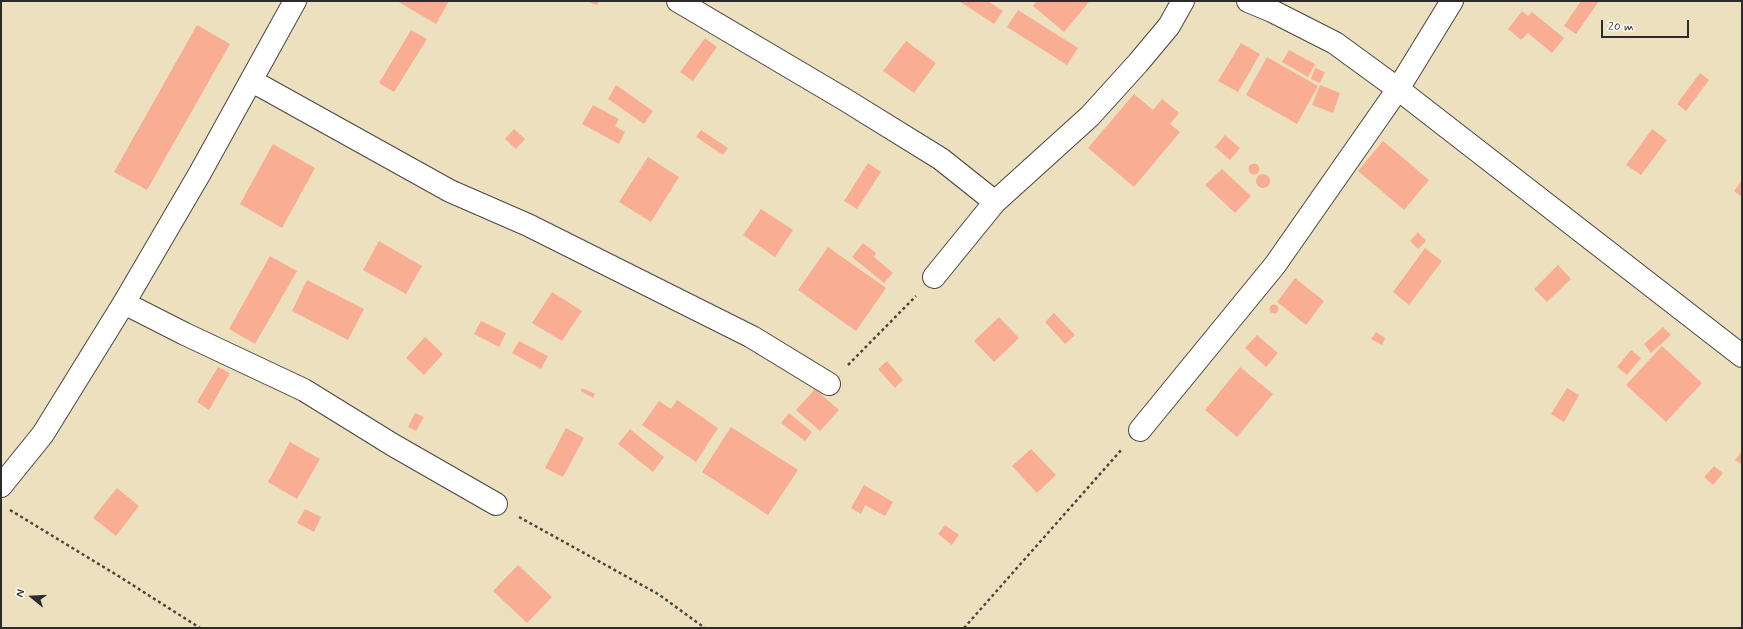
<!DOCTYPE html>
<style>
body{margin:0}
#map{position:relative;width:1743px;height:629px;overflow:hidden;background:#ede0bf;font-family:Mynerve,sans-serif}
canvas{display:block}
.frame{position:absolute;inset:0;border:2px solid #2b2b2b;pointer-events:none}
.north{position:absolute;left:12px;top:577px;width:40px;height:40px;-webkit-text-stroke:3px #fdfcf7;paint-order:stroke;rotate:288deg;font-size:11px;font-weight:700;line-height:16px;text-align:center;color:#2b2b2b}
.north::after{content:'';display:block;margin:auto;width:14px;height:18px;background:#2b2b2b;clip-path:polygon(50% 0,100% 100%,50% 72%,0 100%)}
.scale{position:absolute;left:1601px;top:20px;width:88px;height:18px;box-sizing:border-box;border:2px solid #2b2b2b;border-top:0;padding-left:5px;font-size:12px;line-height:14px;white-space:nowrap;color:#2b2b2b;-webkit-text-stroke:3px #fdfcf7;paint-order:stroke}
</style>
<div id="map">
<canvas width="1743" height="629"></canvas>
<div class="frame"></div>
<div class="north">N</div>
<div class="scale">20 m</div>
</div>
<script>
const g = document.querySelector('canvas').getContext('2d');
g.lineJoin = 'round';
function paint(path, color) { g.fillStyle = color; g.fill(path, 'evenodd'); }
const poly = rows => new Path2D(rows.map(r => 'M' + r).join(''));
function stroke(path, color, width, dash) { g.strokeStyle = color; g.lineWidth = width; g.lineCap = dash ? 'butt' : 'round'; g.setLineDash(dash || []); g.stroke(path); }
const building = poly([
 [397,1,449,1,436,24],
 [590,1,599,1,597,5,589,2],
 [959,1,988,1,1003,11,994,24],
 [1037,1,1088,1,1089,2,1064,32,1033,6],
 [1581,1,1599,1,1576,34,1564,26],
 [1018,10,1078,48,1067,65,1007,27],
 [1522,11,1528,16,1532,12,1564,38,1552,53,1528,33,1521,40,1508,29],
 [197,25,230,44,147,190,114,172],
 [411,30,427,39,394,92,379,83],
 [705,38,717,47,693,81,680,72],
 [906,41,936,63,914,93,883,71],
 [1241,43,1260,54,1238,92,1218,81],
 [1289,50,1315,64,1308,77,1282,62],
 [1267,57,1318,86,1297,124,1246,95],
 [1315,68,1325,72,1320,83,1311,79],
 [1700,73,1709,80,1686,111,1677,104],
 [616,85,653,111,644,124,608,99],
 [1320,85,1340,93,1333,113,1312,105],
 [1134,94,1153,110,1162,99,1179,113,1170,124,1180,132,1134,187,1088,148],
 [593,105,619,119,615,126,625,132,619,144,582,124],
 [514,129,525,139,516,149,505,139],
 [1652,129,1667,140,1641,175,1626,165],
 [701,130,728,148,723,155,696,137],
 [1225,135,1240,148,1230,160,1215,147],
 [1383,141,1429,180,1404,210,1358,171],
 [273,144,315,168,282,228,240,204],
 [648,157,679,177,651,222,619,202],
 [868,163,881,172,857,209,844,201],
 '1248.5 169a5.5 5.5 0 1 1 11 0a5.5 5.5 0 1 1-11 0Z',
 [1222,169,1251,196,1235,213,1205,185],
 '1256 181a7 7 0 1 1 14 0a7 7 0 1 1-14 0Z',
 [1742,180,1742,197,1734,191],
 [761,209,793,230,775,257,743,235],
 [1418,232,1426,241,1418,249,1410,241],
 [379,241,422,266,406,294,363,270],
 [863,243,876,253,874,257,893,273,884,283,852,257],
 [828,247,886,288,856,331,798,290],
 [1425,248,1442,261,1409,305,1393,292],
 [270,256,297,271,255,344,229,329],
 [1558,265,1571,279,1547,302,1534,289],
 [1295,278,1324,301,1306,325,1277,302],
 [307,280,364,309,348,340,292,311],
 [552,292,582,311,562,341,532,323],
 '1269.5 309a4.5 4.5 0 1 1 9 0a4.5 4.5 0 1 1-9 0Z',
 [1054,313,1075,335,1065,344,1045,322],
 [999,317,1019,338,994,362,974,341],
 [481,321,506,333,499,347,474,334],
 [1663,327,1671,335,1651,353,1644,344],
 [1376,332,1385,338,1382,345,1371,339],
 [1257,335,1278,353,1266,367,1245,348],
 [425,337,443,354,424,375,406,358],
 [519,341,548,356,541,369,512,353],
 [1662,346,1702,383,1666,422,1626,385],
 [1631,350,1641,358,1627,375,1617,367],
 [887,361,903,380,895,388,878,369],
 [218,367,230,373,209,410,197,402],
 [1240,367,1273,394,1237,437,1205,410],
 [582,388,595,394,593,398,581,391],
 [1567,388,1579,395,1564,422,1551,414],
 [815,389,839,410,820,431,796,410],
 [677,400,718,428,696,462,642,425,659,401,671,409],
 [415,413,424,417,416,431,408,427],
 [789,413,812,432,805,441,781,423],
 [731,427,798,470,768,515,702,472],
 [566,428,584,438,563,477,545,468],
 [630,429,664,457,653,472,618,444],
 [290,442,320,459,297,499,268,482],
 [1031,449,1056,475,1037,493,1012,466],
 [1742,451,1742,465,1735,460],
 [1714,466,1723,473,1713,485,1704,477],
 [864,485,893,502,885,516,865,505,861,514,851,508],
 [117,488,139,506,116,536,93,518],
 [305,509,321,517,314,532,297,523],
 [945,525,959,535,952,545,938,534],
 [518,565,552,597,527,623,493,591]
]);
const path = poly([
 [848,365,916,296],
 [10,510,120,577,200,628],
 [519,517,658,594,705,628],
 [964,628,1122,449]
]);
const street = poly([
 [678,1,844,99,941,159,995,202],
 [1248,1,1272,11,1335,43,1398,89,1742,356],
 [252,81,450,191,528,225,752,337,829,384],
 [934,277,995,202,1090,116,1138,63,1169,26,1183,1],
 [124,303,185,334,304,390,393,445,496,504],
 [1140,430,1275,265,1398,89,1452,1],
 [1,486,43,434,124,303,200,173,295,1]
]);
paint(building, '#f9ae94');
stroke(street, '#484641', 24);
stroke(path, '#484641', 2.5, [3, 3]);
stroke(street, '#fff', 22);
</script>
